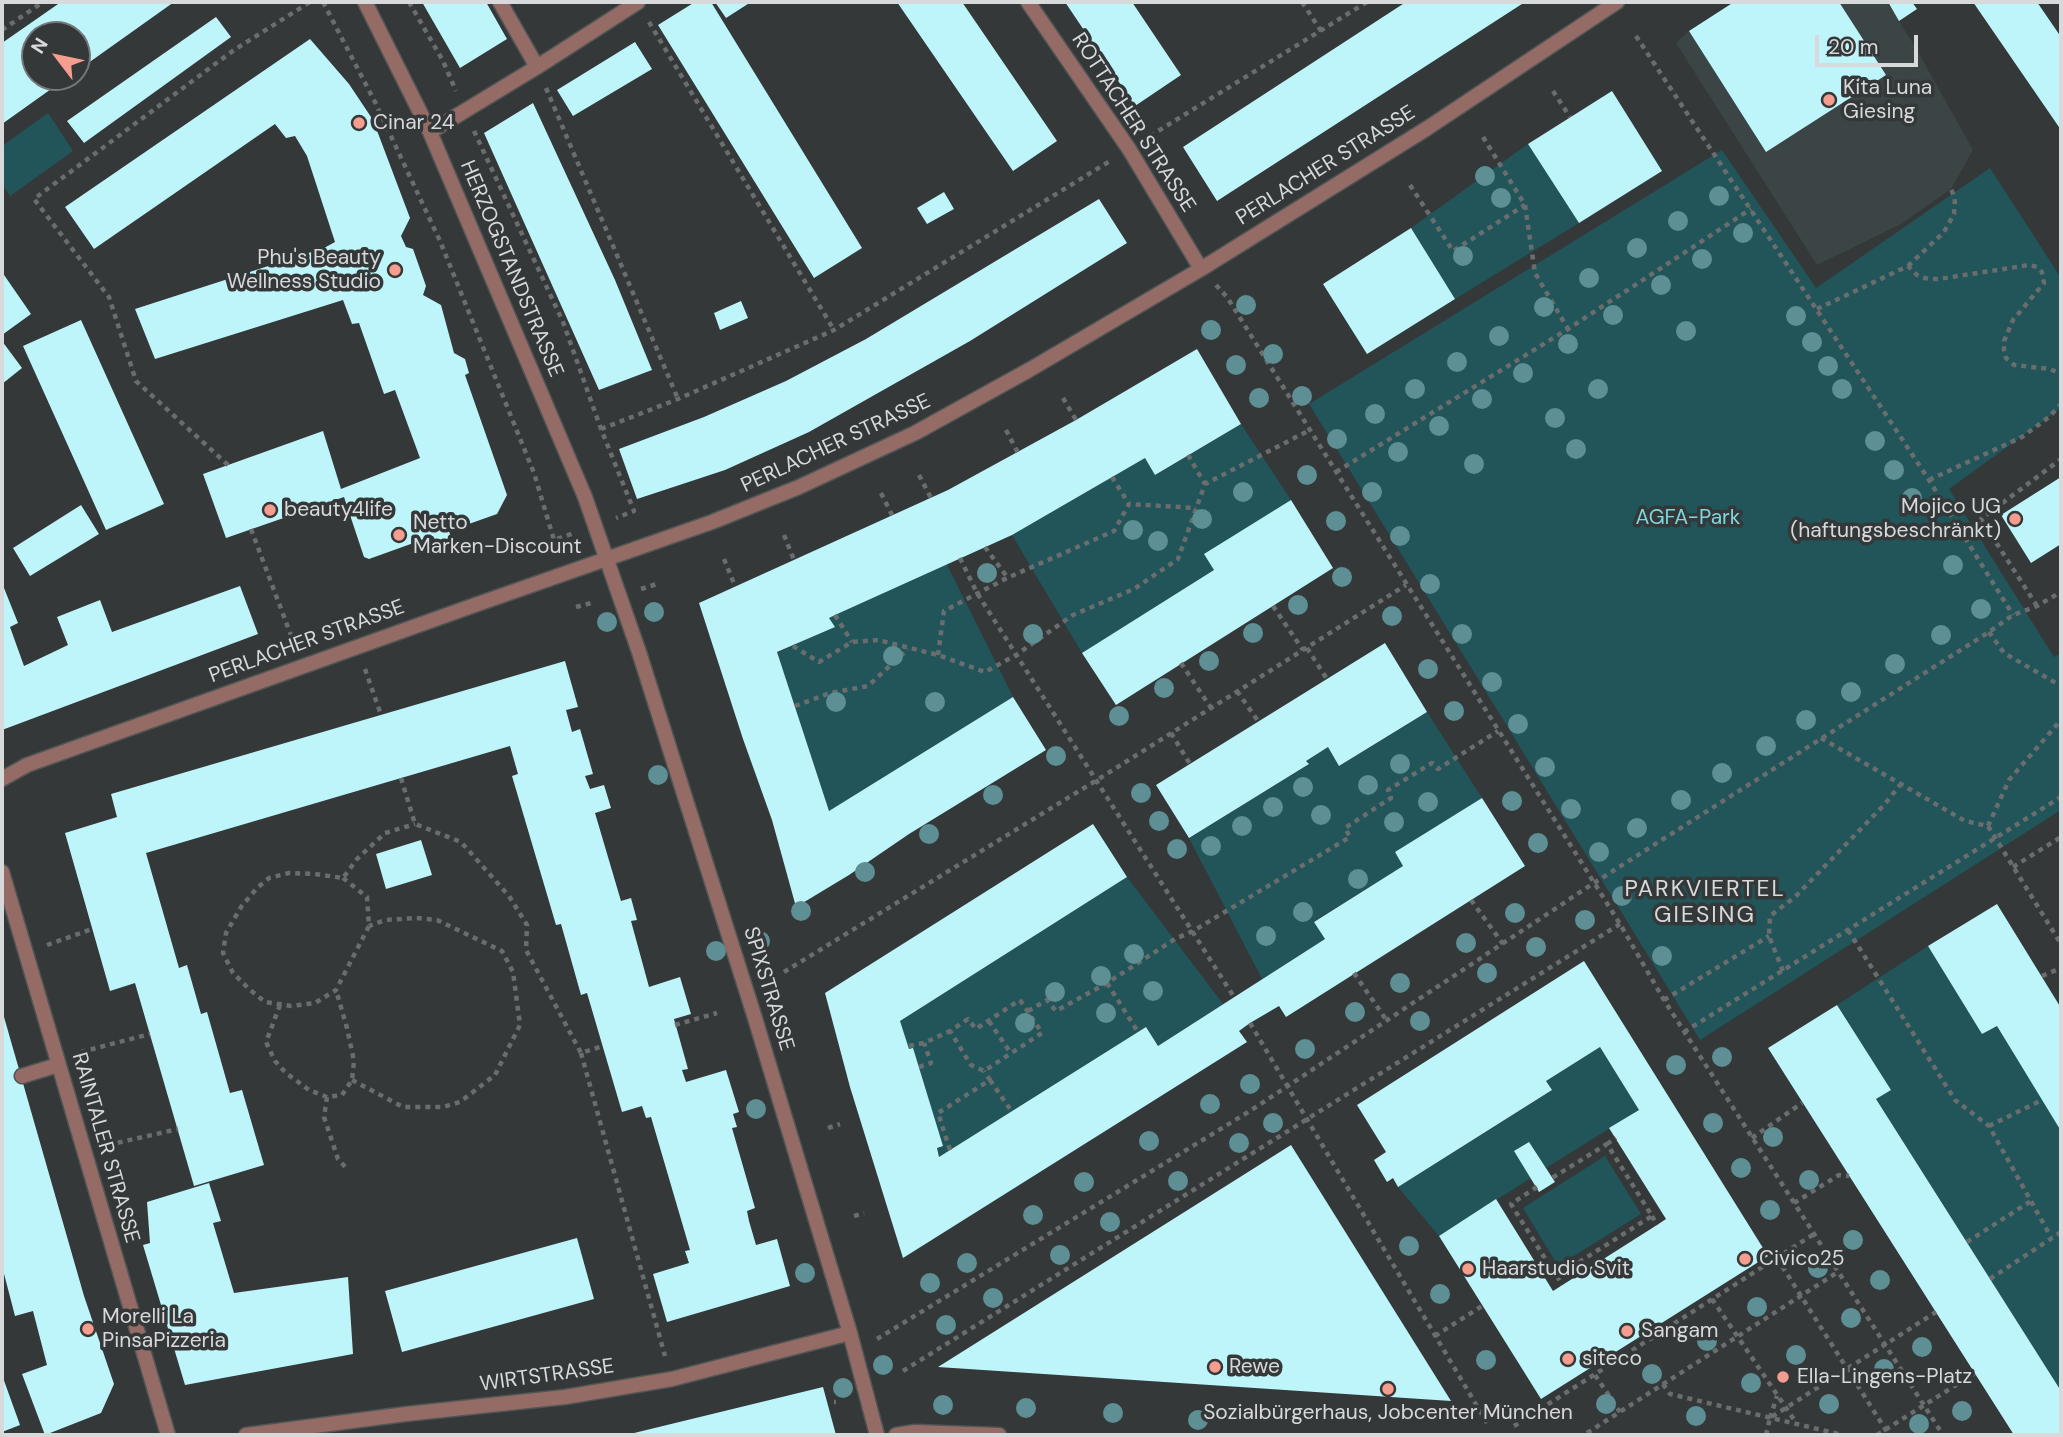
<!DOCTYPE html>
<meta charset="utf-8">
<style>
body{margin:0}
#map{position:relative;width:2063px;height:1437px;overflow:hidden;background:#343838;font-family:"DM Sans",sans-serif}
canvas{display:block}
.frame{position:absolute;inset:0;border:4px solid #d7d9da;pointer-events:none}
.north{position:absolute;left:21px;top:21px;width:70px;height:70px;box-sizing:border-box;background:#343838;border:2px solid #757879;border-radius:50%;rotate:302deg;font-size:19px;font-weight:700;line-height:28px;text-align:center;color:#d7d9da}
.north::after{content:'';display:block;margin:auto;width:24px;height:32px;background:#f59d8e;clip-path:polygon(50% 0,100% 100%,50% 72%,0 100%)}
.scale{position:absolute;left:1815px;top:35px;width:103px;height:32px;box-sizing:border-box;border:4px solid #d7d9da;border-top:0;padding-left:9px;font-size:21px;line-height:24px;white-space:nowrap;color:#d7d9da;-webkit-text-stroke:5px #343838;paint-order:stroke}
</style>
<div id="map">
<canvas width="2063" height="1437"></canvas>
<div class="frame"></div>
<div class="north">N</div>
<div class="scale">20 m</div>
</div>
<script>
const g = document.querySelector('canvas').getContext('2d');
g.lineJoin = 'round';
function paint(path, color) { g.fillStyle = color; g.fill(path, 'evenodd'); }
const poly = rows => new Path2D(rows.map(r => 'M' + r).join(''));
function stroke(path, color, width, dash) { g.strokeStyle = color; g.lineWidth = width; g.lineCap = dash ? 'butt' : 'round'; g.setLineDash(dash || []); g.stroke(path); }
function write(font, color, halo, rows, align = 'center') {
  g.font = font + ' "DM Sans",sans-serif'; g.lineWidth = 7; g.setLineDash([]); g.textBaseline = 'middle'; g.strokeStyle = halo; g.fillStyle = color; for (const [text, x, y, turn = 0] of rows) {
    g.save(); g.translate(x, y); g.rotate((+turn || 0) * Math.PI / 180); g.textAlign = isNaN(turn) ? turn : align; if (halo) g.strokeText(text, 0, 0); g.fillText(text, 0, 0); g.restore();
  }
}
const built = poly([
 [1734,2,1887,2,1917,50,1973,150,1951,189,1901,224,1817,265,1676,43,1689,31]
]);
const green = poly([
 [48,113,73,151,10,196,2,184,2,146],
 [1528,144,1579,223,1455,299,1411,228],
 [1722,150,1816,288,1990,168,2061,278,2061,408,1949,489,2054,657,2061,653,2061,810,1700,1040,1309,404],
 [1241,424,1291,500,1205,554,1214,570,1082,653,1012,535,1145,458,1156,475],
 [946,563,1013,697,829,811,777,653,834,627,829,618,835,615],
 [1427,712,1482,798,1395,852,1403,866,1314,921,1325,939,1262,979,1189,838,1308,765,1306,761,1328,747,1340,766],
 [1127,877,1223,1004,1158,1046,1146,1027,939,1157,937,1148,942,1145,913,1049,909,1049,900,1021],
 [1928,946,1982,1034,1997,1026,2061,1130,2061,1391,1876,1099,1890,1089,1837,1005],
 [1600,1047,1639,1110,1546,1168,1528,1142,1515,1152,1531,1178,1439,1236,1398,1187,1551,1091,1546,1081],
 [1605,1156,1641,1214,1558,1266,1523,1208]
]);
const building = poly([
 [61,2,174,2,77,71,77,35,35,35,35,77,68,77,2,124,2,43],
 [422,2,486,2,507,39,460,68],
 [695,2,711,2,862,248,814,278,658,25],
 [715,2,751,2,726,18],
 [897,2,962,2,1057,141,1013,171],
 [1065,2,1132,2,1181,75,1135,106],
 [1406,2,1525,2,1217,201,1183,147],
 [1734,2,1839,2,1886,75,1766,152,1689,31],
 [1888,2,1912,2,1917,9,1899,21],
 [1973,2,2037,2,2061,37,2061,130],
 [216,17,231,37,84,143,67,121],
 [310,39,349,84,373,120,410,218,401,236,406,247,413,249,426,286,423,295,441,305,454,353,465,359,469,373,465,375,507,495,497,514,449,531,451,538,437,543,433,536,369,559,364,557,344,497,226,538,203,474,323,431,341,489,420,458,395,390,384,394,359,323,352,324,343,300,155,359,135,309,324,248,335,242,307,156,295,136,286,138,275,124,94,249,65,207],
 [635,42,652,69,573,116,557,90],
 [1612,91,1662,171,1579,223,1528,144],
 [533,103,615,280,652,370,599,390,484,133],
 [944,192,954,209,927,224,917,208],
 [1099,199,1127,243,970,341,809,432,725,470,637,499,619,449,704,417,786,381,866,339],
 [1411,228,1455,299,1367,354,1323,284],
 [2,272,31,314,2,335],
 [741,301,748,318,720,330,714,313],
 [81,320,164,504,106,530,23,346],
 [2,341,22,368,2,384],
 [1197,349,1241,424,1155,475,1145,458,1012,535,835,615,829,618,835,627,777,652,829,811,1013,697,1046,750,909,834,849,875,796,907,772,820,743,739,699,603,948,490,1076,420],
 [2061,477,2061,544,2031,563,2001,515],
 [1291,500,1333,568,1116,705,1082,653,1214,570,1204,554],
 [81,505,99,534,30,576,13,548],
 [2,583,18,623,10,627,24,666,68,645,57,617,100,600,112,632,240,586,258,634,2,730],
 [1385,643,1427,712,1339,766,1328,747,1306,761,1309,764,1189,838,1156,785],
 [565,661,578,707,566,710,572,732,580,729,593,774,585,776,590,789,604,785,611,808,595,813,621,901,631,898,637,920,631,921,649,987,680,977,691,1014,674,1019,688,1069,682,1070,686,1082,726,1070,739,1112,733,1114,737,1127,732,1128,755,1208,747,1211,749,1221,756,1245,777,1239,790,1286,667,1322,653,1274,689,1263,685,1251,690,1250,651,1117,646,1118,642,1106,622,1112,587,993,581,995,561,924,556,925,512,776,518,774,510,746,146,853,179,968,187,965,201,1014,207,1012,230,1093,242,1090,264,1165,194,1186,135,983,110,991,65,833,117,817,111,794],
 [1482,798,1525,866,1286,1017,1279,1006,1250,1023,1239,1031,1247,1042,903,1258,850,1087,825,993,1093,824,1127,877,900,1021,909,1049,913,1048,943,1146,937,1148,939,1157,1146,1027,1158,1046,1325,939,1314,922,1403,866,1395,852],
 [421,840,432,875,386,889,376,854],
 [1997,904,2061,1008,2061,1131,1997,1026,1982,1034,1928,946],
 [1584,961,1768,1256,1541,1399,1439,1236,1496,1199,1553,1291,1657,1225,1666,1219,1609,1128,1639,1110,1600,1047,1546,1081,1552,1090,1398,1187,1393,1178,1387,1182,1374,1160,1386,1152,1357,1105],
 [1837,1005,1891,1090,1876,1099,2061,1391,2061,1435,2014,1435,1768,1048],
 [2,1010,84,1296,114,1384,101,1413,45,1435,22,1374,47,1365,33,1311,15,1316,2,1266],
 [1529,1142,1555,1182,1539,1192,1514,1151],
 [1291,1145,1451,1401,938,1367],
 [209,1183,221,1221,213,1223,234,1293,348,1277,353,1354,185,1385,143,1245,150,1243,147,1202],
 [577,1238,594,1299,402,1352,385,1291],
 [2,1375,20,1425,2,1432],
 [823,1387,836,1435,630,1435,630,1434]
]);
const path = poly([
 [323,2,375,102,440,241,534,473,554,540,574,533],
 [409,2,443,61,456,91],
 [1302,2,1321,31],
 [649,22,834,330],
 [2,30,43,2],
 [1636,36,1929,480,2013,615],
 [546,88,678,399],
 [1553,91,1570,117],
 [474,131,563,322,601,429,634,511,616,518],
 [1150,136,1367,2],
 [1483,137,1525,205,1535,273,1568,329],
 [1410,185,1453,251,1525,205],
 [1908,266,1944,232,1954,214,1955,198,1951,189],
 [1216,285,1227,297,1310,430,1620,924,1664,1000,1943,1435],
 [1817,309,1908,266,1917,275,1928,279,1939,279,2029,265,2037,267,2042,272,2044,283,2013,320,2004,341,2004,350,2006,358,2014,365,2050,369,2061,374],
 [1063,398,1076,420],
 [601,429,678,399,834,330,1110,161],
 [1006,430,1018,453],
 [1188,455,1205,484],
 [228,465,136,381,109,297,34,199,234,50,310,2],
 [1336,472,1568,329,1751,209],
 [919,475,931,498],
 [1112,477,1129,504],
 [1929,480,2022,437,2049,417,2061,404],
 [881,493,892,515],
 [251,529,295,646],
 [784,535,794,560],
 [985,547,1007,577],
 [960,558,977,593,1234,997],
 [724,559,735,586],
 [641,589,660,583],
 [1273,606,1303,650],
 [2037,606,1981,519,2061,459],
 [576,607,595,602],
 [835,615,852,642],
 [1989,632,2004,653,2061,686],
 [793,646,819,662,852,642,878,640,938,655,985,672,1016,655,1073,615,1134,589,1178,559,1205,484,1310,430],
 [1307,648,1327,679],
 [938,655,944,611,1007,578,1114,531,1129,504,1196,508],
 [1181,663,1211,708],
 [365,669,381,715],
 [1237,691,1258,721],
 [795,706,830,693,868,686,908,649],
 [1171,733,1190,764],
 [1821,738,1965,821,1988,826,2061,944],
 [401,778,415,824,461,842,509,896,527,925,526,950,581,1053,603,1046],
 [1988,826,2009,780,2061,720],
 [2013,867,2061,837],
 [343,878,367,897,369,926,336,990,315,1003,291,1006,265,1002,249,989,233,973,223,953,226,933,241,907,257,888,269,878,289,873,315,874,343,878,357,859,385,833,415,824],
 [1471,900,1503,944],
 [1848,930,1955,1100,1989,1126,2051,1237],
 [47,945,92,929],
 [1783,971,1769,936,1770,916,1795,897,1884,805,1900,785],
 [784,972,1097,780,1406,585],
 [1354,973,1387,1021],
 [2042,976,2061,968],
 [1107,983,1138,1032],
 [1020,1000,1042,1033,984,1071,971,1065,950,1031,968,1019,976,1029,1020,1000],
 [1664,1000,1769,936],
 [280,1005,266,1042,275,1061,286,1073,309,1090,327,1097,342,1095,352,1080,354,1061,347,1028,336,990],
 [1028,1011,1047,1000,1056,1011,1107,983,1175,939,1193,931,1350,837,1345,828,1391,798,1388,790,1432,763,1438,769,1498,731],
 [989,1021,1010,1052],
 [1250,1023,1487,1423],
 [675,1025,717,1013],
 [1684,1032,2061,797],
 [909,1046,924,1043,950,1031],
 [81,1052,150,1034],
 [581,1053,665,1356],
 [919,1067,931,1063,924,1043],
 [352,1080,403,1107,443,1107,460,1102,495,1075,520,1025,513,972,502,951,437,920,416,918,385,920,369,926],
 [990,1080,1012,1112],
 [327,1097,324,1117,338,1159,348,1170],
 [1989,1126,2042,1100],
 [828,1128,840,1124],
 [1752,1138,1802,1103],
 [1607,1144,1616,1138],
 [108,1145,178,1129],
 [950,1150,938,1113,990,1080,984,1071],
 [1537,1187,1511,1204,1549,1265],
 [1794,1203,1839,1175,1849,1176],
 [854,1216,864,1213],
 [1652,1216,1657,1225],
 [1967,1242,2031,1201],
 [1777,1258,1889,1435],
 [1540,1270,1549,1265,1557,1276,1652,1216,1607,1144,1552,1178],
 [1557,1276,1562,1285],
 [1990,1279,2061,1232],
 [1712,1299,1797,1424],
 [1435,1336,1482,1306],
 [877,1339,1250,1111,1594,883,1989,632,2013,615,2037,606,2061,592],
 [903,1371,1620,924],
 [1595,1375,1620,1412],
 [1663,1384,1670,1394,1843,1435],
 [834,1402,836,1402],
 [1770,1418,1777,1396],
 [1514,1426,1814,1234],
 [1587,1433,1838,1272],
 [1766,1435,1770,1418,1936,1312],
 [1877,1435,1975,1373]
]);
const lane = poly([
 [500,2,537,67],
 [22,1076,58,1065]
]);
const street = poly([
 [365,2,430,132,585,497,639,652,754,1015,850,1333,877,1435],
 [1028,2,1129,149,1201,269],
 [430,132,537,67,638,2],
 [2,779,27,765,472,606,712,522,799,487,915,433,1029,370,1201,269,1426,129,1617,2],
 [2,872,168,1435],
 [246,1435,406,1414,565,1397,672,1379,850,1333],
 [896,1435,915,1432,999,1435]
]);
const trees = [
 [1485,176],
 [1719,196],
 [1501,198],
 [1678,221],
 [1743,233],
 [1637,248],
 [1463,256],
 [1702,259],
 [1589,278],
 [1661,285],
 [1246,305],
 [1544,307],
 [1613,315],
 [1796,316],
 [1211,330],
 [1686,331],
 [1499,336],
 [1812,342],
 [1568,344],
 [1273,354],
 [1457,362],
 [1236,365],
 [1828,366],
 [1523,373],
 [1415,389],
 [1598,389],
 [1842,389],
 [1302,396],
 [1259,398],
 [1482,399],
 [1375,414],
 [1555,418],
 [1439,426],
 [1337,439],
 [1875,441],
 [1576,449],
 [1398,452],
 [1474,464],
 [1894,470],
 [1307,475],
 [1243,492],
 [1372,492],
 [1912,498],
 [1202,519],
 [1336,521],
 [1133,530],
 [1400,536],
 [1158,541],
 [1953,565],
 [987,573],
 [1342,577],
 [1430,584],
 [1298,605],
 [1981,609],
 [654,612],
 [1392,616],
 [607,622],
 [1253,633],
 [1033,634],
 [1462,634],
 [1941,635],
 [893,656],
 [1209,661],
 [1895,664],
 [1428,669],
 [1492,682],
 [1164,688],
 [1851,692],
 [836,702],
 [935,702],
 [1454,711],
 [1119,716],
 [1806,720],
 [1518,724],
 [1766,746],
 [1056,756],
 [1400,764],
 [1545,767],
 [1722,773],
 [658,775],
 [1368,785],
 [1303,787],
 [1141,793],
 [993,795],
 [1681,800],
 [1512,801],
 [1428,802],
 [1273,807],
 [1571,809],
 [1321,815],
 [1159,821],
 [1394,822],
 [1242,826],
 [1637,828],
 [929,834],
 [1538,843],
 [1211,846],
 [1177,849],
 [1599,852],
 [865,872],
 [1358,879],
 [1622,896],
 [801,911],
 [1303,912],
 [1515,913],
 [1585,920],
 [1266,936],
 [760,941],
 [1466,943],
 [1536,947],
 [716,951],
 [1134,954],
 [1662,956],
 [1487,973],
 [1101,976],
 [1400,983],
 [1153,991],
 [1055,992],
 [1355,1012],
 [1106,1013],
 [1420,1021],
 [1025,1023],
 [1305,1049],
 [1722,1057],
 [1676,1065],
 [1250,1084],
 [1210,1104],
 [756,1109],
 [1273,1123],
 [1713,1123],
 [1773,1137],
 [1149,1141],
 [1239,1143],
 [1741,1168],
 [1809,1180],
 [1178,1181],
 [1084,1182],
 [1770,1210],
 [1033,1215],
 [1110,1222],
 [1853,1240],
 [1409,1246],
 [1060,1255],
 [967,1263],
 [1818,1268],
 [805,1273],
 [1880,1280],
 [930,1283],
 [1440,1294],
 [993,1298],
 [1757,1307],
 [1851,1318],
 [946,1325],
 [1707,1341],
 [1922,1347],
 [1796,1355],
 [1486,1360],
 [883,1365],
 [1884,1369],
 [1652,1374],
 [1751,1383],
 [843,1388],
 [1606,1404],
 [1829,1404],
 [943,1405],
 [1026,1408],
 [1962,1411],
 [1113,1413],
 [1696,1416],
 [1198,1420],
 [1919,1424]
];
const markers = [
 [1829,100,7,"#f59d8e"],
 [359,123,7,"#f59d8e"],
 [395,270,7,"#f59d8e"],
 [270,510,7,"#f59d8e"],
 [2015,519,7,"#f59d8e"],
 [399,535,7,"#f59d8e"],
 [1745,1259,7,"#f59d8e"],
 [1468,1269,7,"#f59d8e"],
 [88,1329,7,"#f59d8e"],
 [1627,1331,7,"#f59d8e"],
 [1568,1359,7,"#f59d8e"],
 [1215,1367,7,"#f59d8e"],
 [1783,1377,7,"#f59d8e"],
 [1388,1389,7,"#f59d8e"]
];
const poiNames = [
 ["Kita Luna",1843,88],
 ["Giesing",1843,112],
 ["Cinar 24",373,123],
 ["Phu's Beauty",381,258,"right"],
 ["Wellness Studio",381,282,"right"],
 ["Mojico UG",2001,507,"right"],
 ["(haftungsbeschränkt)",2001,531,"right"],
 ["beauty4life",284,510],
 ["Netto",413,523],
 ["Marken-Discount",413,547],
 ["Civico25",1759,1259],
 ["Haarstudio Svit",1482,1269],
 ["Morelli La",102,1317],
 ["PinsaPizzeria",102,1341],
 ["Sangam",1641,1331],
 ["siteco",1582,1359],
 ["Rewe",1229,1367],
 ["Ella-Lingens-Platz",1797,1377],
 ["Sozialbürgerhaus, Jobcenter München",1388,1413,"center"]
];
const streetNames = [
 ["ROTTACHER STRASSE",1133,123,57],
 ["PERLACHER STRASSE",1326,166,-32],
 ["HERZOGSTANDSTRASSE",511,269,67],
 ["PERLACHER STRASSE",836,444,-25],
 ["PERLACHER STRASSE",307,642,-20],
 ["SPIXSTRASSE",768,989,73],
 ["RAINTALER STRASSE",105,1148,74],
 ["WIRTSTRASSE",547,1376,-8]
];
const parkNames = [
 ["AGFA-Park",1688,518]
];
const neighbourhoodNames = [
 ["PARKVIERTEL",1705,890],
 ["GIESING",1705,916]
];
paint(built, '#3b4546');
paint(green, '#21555a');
paint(building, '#bef5fb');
stroke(lane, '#515555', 17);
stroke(street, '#515555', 17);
stroke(path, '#6a6d6e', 4.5, [5, 5]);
stroke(lane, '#946c65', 14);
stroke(street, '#946c65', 14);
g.fillStyle = '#5d8f94';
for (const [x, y] of trees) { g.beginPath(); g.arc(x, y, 10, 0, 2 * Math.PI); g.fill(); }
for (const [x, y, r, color] of markers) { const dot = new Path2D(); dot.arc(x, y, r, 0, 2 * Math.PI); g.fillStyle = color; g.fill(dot); stroke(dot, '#343838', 2.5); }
write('21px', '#d7d9da', '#343838', poiNames, 'left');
write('21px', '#d7d9da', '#343838', streetNames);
write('21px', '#7ed7df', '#343838', parkNames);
g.letterSpacing = '2px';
write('23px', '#d7d9da', '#343838', neighbourhoodNames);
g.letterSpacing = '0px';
</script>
